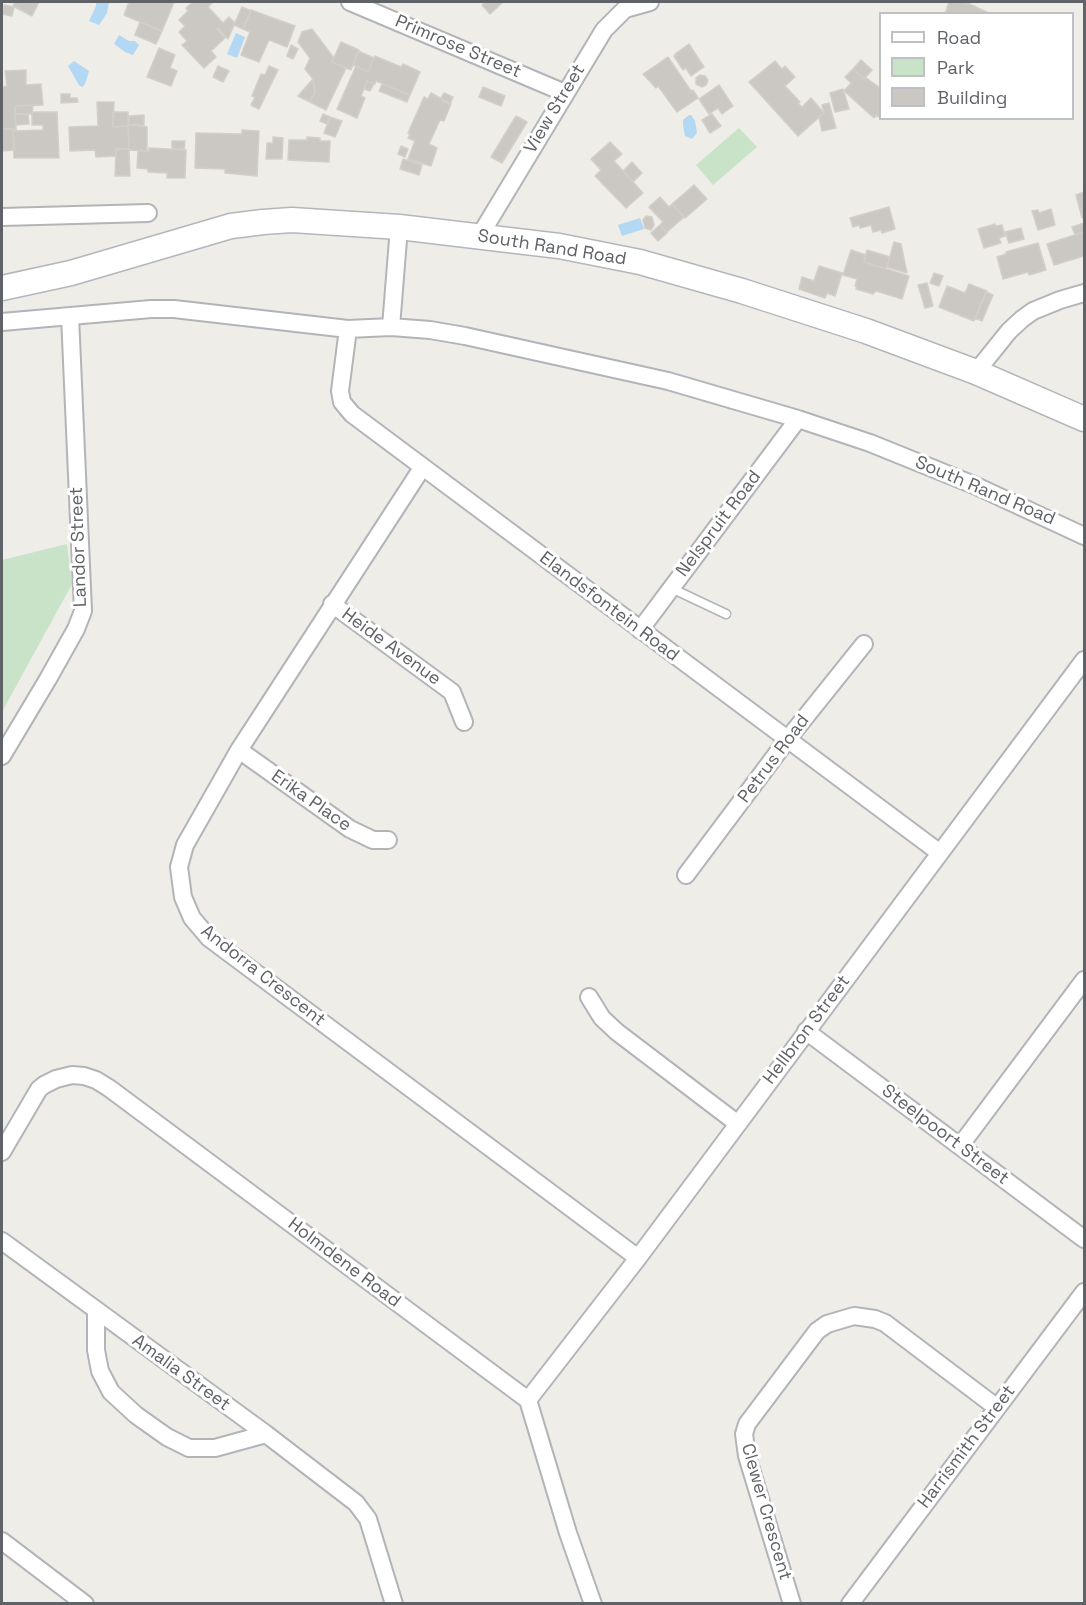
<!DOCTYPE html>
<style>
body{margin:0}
#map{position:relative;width:1086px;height:1605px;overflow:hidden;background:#efede8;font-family:"Space Grotesk",sans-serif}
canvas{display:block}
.frame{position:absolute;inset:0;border:3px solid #5f6266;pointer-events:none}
.legend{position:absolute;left:879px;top:12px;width:195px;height:108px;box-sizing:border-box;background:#fff;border:2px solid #bfc0c2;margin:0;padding:8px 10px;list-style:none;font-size:18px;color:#5f6266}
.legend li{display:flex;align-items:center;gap:12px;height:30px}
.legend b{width:30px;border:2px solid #bfc0c2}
</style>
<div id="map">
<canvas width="1086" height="1605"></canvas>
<div class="frame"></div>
<ul class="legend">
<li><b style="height:8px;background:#fff"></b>Road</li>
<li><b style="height:16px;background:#c8e3c8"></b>Park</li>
<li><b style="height:16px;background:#cbc8c4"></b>Building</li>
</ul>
</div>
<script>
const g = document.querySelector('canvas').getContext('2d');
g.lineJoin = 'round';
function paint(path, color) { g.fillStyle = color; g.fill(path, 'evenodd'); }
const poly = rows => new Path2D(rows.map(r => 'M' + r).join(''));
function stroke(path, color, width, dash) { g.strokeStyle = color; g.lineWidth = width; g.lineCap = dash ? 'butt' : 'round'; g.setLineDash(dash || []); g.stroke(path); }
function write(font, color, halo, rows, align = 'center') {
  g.font = font + ' "Space Grotesk",sans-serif'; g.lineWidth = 6; g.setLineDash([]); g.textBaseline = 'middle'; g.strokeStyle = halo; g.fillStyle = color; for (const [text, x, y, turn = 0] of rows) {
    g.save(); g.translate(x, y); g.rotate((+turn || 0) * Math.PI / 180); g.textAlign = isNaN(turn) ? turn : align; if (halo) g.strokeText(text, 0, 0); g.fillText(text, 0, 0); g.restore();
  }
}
const green = poly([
 [739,128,757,147,713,185,696,165],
 [67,544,72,584,2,712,2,560]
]);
const water = poly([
 [96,2,109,2,107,13,99,25,89,21,96,6],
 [236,33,245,37,237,58,227,54],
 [119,35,129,41,135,41,139,45,133,55,125,52,114,44],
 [74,61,89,71,85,84,82,87,79,85,68,66],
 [689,115,691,115,695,121,697,133,692,139,685,136,683,125,683,120],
 [640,218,644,229,622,236,618,225]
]);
const building = poly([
 [15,2,39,2,32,16,13,6,15,2],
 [129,2,174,2,162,31,124,15,129,2],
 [193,2,211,2,212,3,208,7,223,23,229,17,235,23,228,39,218,28,217,29,225,38,211,51,216,57,204,68,182,45,187,41,179,32,185,26,179,20,188,11,186,8,193,2],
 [486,2,503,2,490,14,482,5,486,2],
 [949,2,965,2,991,14,945,14,949,2],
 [4,5,14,7,12,16,2,14,4,5],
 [242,7,251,11,243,29,234,25,242,7],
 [251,10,295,26,287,47,269,40,259,62,241,55,250,32,243,29,251,10],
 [140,22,162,31,156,44,135,35,140,22],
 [312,29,334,58,332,62,346,68,326,110,310,102,315,92,313,79,305,69,310,58,298,42,302,32,312,29],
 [341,42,359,50,351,70,332,62,341,42],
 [689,44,704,67,691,76,686,68,683,70,674,56,676,55,675,54,689,44],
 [291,45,298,49,293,59,287,56,291,45],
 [159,48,175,55,170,68,177,71,171,86,147,77,159,48],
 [358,51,374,58,368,72,353,65,358,51],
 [375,56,401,67,403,64,420,72,410,95,376,81,375,84,367,81,361,96,365,98,357,118,337,109,356,66,368,72,375,56],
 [668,57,691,91,693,90,698,98,677,112,658,86,656,88,643,74,668,57],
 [861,60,872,70,864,79,853,69,861,60],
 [775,61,782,69,785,66,795,77,785,86,800,102,798,103,802,107,811,98,824,113,798,136,749,82,775,61],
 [218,66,229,71,223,82,213,77,218,66],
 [269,66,278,70,259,109,251,105,255,97,252,96,261,74,265,75,269,66],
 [853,69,864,79,865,77,880,88,880,115,878,117,877,115,874,118,844,91,851,83,845,77,853,69],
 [26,70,26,85,41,84,43,105,15,106,16,129,2,129,2,87,7,86,5,71,26,70],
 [700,75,705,76,708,80,706,85,702,87,696,84,696,78,700,75],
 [313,79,315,92,310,102,298,96,313,79],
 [367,81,374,84,370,91,364,89,367,81],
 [382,84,410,95,407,102,379,91,382,84],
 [719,85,733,106,722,114,718,108,709,114,699,99,719,85],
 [483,87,505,96,501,106,479,97,483,87],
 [843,89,849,109,835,112,830,93,843,89],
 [431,93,451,104,444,121,440,120,429,144,437,148,431,166,408,159,415,141,408,138,410,134,408,133,424,97,428,99,431,93],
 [444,93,453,97,450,104,442,101,443,99,441,98,444,93],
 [61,94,70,94,70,98,77,98,78,102,61,103,61,94],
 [97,102,114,102,113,127,128,126,129,149,116,149,116,156,96,157,95,150,70,151,69,127,98,126,97,102],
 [829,103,836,128,822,131,819,117,824,113,822,105,829,103],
 [33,105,32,114,15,114,15,106,33,105],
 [32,112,57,112,59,158,14,158,13,131,43,130,43,125,32,125,32,112],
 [113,112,128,112,128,126,113,127,113,112],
 [15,114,28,114,29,124,16,125,15,114],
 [323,114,330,117,327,124,320,121,323,114],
 [712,114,721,126,710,133,702,120,712,114],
 [144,115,144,126,129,125,129,116,144,115],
 [516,116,527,122,502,163,491,157,516,116],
 [330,117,342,121,335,137,324,133,330,117],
 [139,124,139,126,147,127,147,151,129,150,128,125,139,124],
 [2,129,16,129,16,131,13,131,15,150,2,151,2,129],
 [242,130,259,131,257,176,225,173,225,169,195,168,196,133,242,134,242,130],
 [273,137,283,138,282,159,266,159,267,143,273,143,273,137],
 [307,137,320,138,320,141,330,141,329,162,288,160,289,140,307,140,307,137],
 [172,141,185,141,184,149,172,149,172,141],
 [610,142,622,154,614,161,643,193,626,208,595,176,601,170,591,159,610,142],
 [401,146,408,149,405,157,398,154,401,146],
 [149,148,186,150,185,178,167,178,167,173,148,172,148,169,137,168,138,150,149,151,149,148],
 [116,149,129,149,130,176,115,176,116,149],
 [403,159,422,165,419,175,400,169,403,159],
 [632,162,642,173,633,182,623,171,632,162],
 [694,185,707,199,685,218,672,204,694,185],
 [1084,192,1084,217,1082,218,1076,195,1084,192],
 [660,197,669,207,672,204,684,217,667,232,660,225,663,222,649,207,660,197],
 [889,207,895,229,882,233,881,230,873,232,871,225,860,228,859,225,853,227,850,218,889,207],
 [1051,209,1055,225,1038,230,1032,211,1038,210,1039,213,1051,209],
 [646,216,652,217,654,225,651,230,645,228,643,220,646,216],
 [1084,223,1084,232,1075,235,1072,227,1084,223],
 [995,224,996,226,1002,225,1005,236,999,238,1001,243,984,248,978,229,995,224],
 [660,225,667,233,658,241,651,233,660,225],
 [1021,228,1024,239,1009,243,1005,232,1021,228],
 [1084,232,1084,256,1054,265,1047,244,1084,232],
 [894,242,901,244,907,273,887,267,894,242],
 [1038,243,1046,270,1029,275,1028,272,1003,279,997,257,1006,254,1006,252,1038,243],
 [851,250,866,255,864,262,909,276,902,299,876,291,873,294,856,289,857,286,855,286,857,279,843,275,851,250],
 [867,250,890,257,886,269,864,262,867,250],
 [819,266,842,273,835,296,827,293,825,298,799,289,802,277,814,281,819,266],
 [934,273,943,276,939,286,930,283,934,273],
 [927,283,933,306,925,308,918,285,927,283],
 [969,284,987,291,974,321,939,307,947,286,965,293,969,284],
 [986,292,993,295,982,321,975,318,986,292]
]);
const lane = poly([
 [671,588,726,614]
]);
const street = poly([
 [350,2,565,93],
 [2,217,148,213],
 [479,237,604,30,625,9,650,2],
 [2,322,151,309,174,309,348,329,391,327,430,330,465,336,668,381,798,419,870,443,974,485,1084,536],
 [391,327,399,227],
 [348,329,340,391,342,402,352,414,940,853],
 [976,372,1009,331,1022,319,1033,311,1060,300,1084,293],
 [422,468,239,750,185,845,179,867,183,897,192,918,209,938,638,1258],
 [332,604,452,692,464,722],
 [640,630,798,419],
 [239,750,350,829,373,840,388,840],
 [2,756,48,679,76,629,83,611,70,316],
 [686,875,787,740,864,644],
 [589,997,602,1018,617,1032,738,1124],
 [806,1031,1084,1239],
 [960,1146,1084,980],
 [2,1152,39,1089,44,1085,56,1079,72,1075,84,1076,96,1080,109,1088,528,1400,568,1533,593,1604],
 [2,1241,266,1434,356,1503,368,1519,394,1604],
 [96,1311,96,1350,100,1371,111,1392,136,1415,167,1437,189,1448,215,1448,266,1434],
 [528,1400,638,1258,1084,660],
 [2,1541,85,1604],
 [792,1604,747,1456,744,1434,747,1424,817,1331,827,1324,854,1316,875,1319,885,1323,996,1407],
 [850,1604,1084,1292]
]);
const secondary = poly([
 [2,288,71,273,231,226,263,222,292,220,399,227,559,246,640,262,742,291,866,331,976,372,1084,419]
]);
const streetNames = [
 ["Primrose Street",458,47,23],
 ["View Street",555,109,-59],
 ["South Rand Road",552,248,9],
 ["South Rand Road",985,491,23],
 ["Nelspruit Road",719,524,-53],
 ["Landor Street",79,547,-92],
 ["Elandsfontein Road",609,607,37],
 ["Heide Avenue",391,647,36],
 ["Petrus Road",774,759,-53],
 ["Erika Place",311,801,35],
 ["Andorra Crescent",263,976,38],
 ["Hellbron Street",807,1030,-53],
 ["Steelpoort Street",945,1135,37],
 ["Holmdene Road",344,1263,37],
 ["Amalia Street",181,1373,36],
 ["Harrismith Street",967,1447,-53],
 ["Clewer Crescent",766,1512,74]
];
paint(green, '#c8e3c8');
paint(water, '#b2d8f4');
paint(building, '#cbc8c4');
stroke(building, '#d3cfc7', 1.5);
stroke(lane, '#b2b4b8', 11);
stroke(street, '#b2b4b8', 20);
stroke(secondary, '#b4b6ba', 27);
stroke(lane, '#fff', 8);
stroke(street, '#fff', 16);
stroke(secondary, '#fff', 24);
write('18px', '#5f6266', '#fff', streetNames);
</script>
